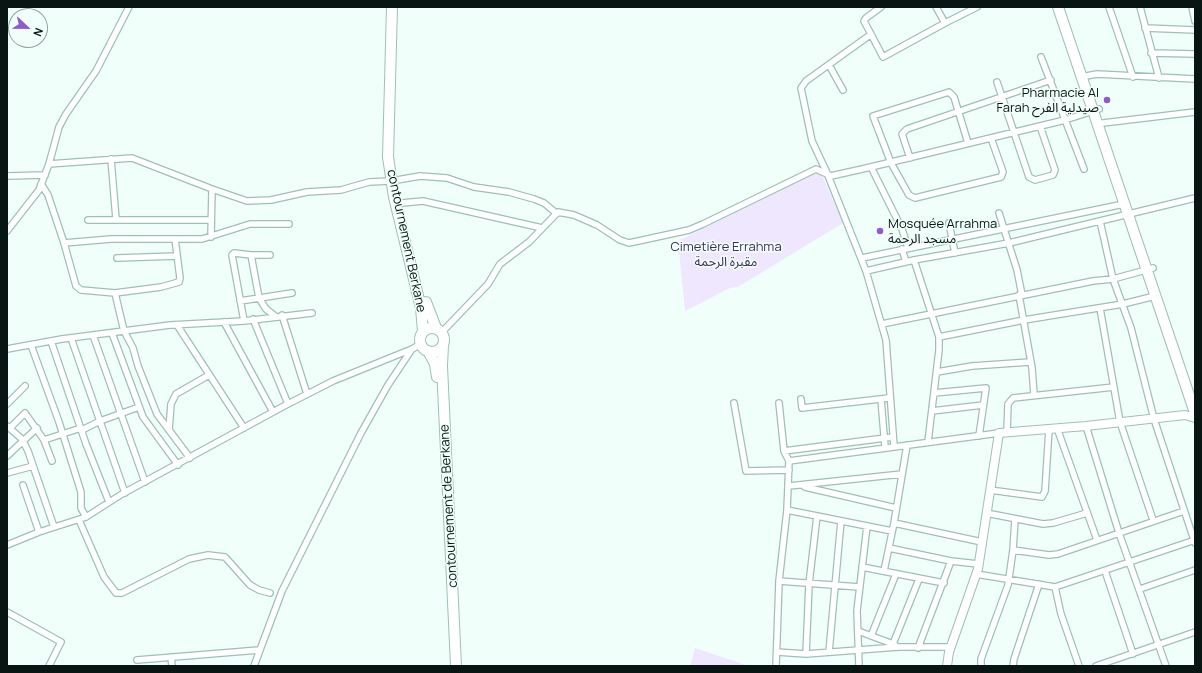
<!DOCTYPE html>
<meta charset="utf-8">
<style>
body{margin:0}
#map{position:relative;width:1202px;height:673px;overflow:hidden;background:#f1fffb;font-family:Manrope,sans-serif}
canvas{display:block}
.frame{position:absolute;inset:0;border:8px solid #081512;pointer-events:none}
.north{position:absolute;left:8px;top:8px;width:40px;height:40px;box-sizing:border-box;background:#f1fffb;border:1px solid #94a19e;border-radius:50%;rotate:112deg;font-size:11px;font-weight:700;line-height:16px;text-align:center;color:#081512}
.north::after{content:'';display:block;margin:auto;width:14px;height:18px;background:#9159d1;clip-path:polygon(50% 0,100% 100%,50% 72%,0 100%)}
</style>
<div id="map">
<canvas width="1202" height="673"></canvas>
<div class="frame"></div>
<div class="north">N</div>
</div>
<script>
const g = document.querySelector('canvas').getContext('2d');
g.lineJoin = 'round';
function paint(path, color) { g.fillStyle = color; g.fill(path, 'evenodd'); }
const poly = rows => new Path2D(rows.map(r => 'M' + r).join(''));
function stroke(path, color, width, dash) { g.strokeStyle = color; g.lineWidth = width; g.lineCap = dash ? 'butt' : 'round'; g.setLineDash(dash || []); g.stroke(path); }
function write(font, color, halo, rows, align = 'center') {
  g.font = font + ' Manrope,"Noto Sans Arabic",sans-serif'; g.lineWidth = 3; g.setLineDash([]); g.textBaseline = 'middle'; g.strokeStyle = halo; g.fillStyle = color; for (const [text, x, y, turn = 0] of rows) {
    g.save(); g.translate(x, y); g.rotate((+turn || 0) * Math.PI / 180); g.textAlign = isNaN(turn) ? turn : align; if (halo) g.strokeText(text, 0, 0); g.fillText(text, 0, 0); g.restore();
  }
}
const green = poly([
 [820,171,843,223,738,287,730,288,685,311,678,241],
 [695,648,749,666,690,666]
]);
const street = poly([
 [881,7,866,18,864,21,883,57,945,23,977,7],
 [936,7,945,23],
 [1109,7,1133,77],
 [1140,7,1159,78],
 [1192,7,1195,21],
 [1145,28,1195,30],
 [1151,53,1195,54],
 [1041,57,1084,169],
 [829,65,843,90],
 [1081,77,1097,74,1195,79],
 [997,82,1029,177,1035,180,1053,175,1055,170,1040,126],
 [1103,123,1195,112],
 [968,143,954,97,949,92,873,116,891,163,909,195,915,198,1001,177,1003,172,991,138],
 [910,158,902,134,907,129,1051,80],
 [111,159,116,219],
 [49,164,132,158,212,189,247,201,271,200,307,192,341,190,369,182,391,181],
 [7,176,45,175],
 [397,180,420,176,447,178,474,187,509,192,534,199,544,203,556,213],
 [41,184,48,195,64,243,76,286,81,290,115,293,124,331,133,348,138,366,157,414,190,458],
 [402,203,423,201,542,228],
 [999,213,1017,270,1022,295],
 [88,220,211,220],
 [1100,221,1113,279,1131,328,1154,419,1195,543],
 [949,223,955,253],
 [7,231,39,190,49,164,59,127,66,114,96,71,129,7],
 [211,237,212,189],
 [64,243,111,239,202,239,250,224,289,224],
 [908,248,902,229,871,167,1065,120,1099,109],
 [902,249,906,262],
 [270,255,251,255,259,298,266,309,275,316],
 [117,258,177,256],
 [862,258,1124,204],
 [914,260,939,337,939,350,928,442],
 [866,271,827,173,812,141,801,88,806,81,870,35],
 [115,293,161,287,179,282,180,278,175,239],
 [1019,295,1032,368,1034,395],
 [240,301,292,293],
 [1100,308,1120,422,1153,520],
 [282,315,307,394],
 [253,319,288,404],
 [244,321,232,255,234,253,251,255],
 [224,322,273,412],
 [882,324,1093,281,1113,279,1153,268],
 [177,325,244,428],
 [442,332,488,284,500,264,529,242,558,212,574,215,597,225,620,240,629,243,689,230,703,224,816,169,831,176,871,167],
 [112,333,143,417,178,465],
 [93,335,145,482],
 [939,337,1024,320,1123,304,1155,296],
 [71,338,125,493],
 [51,341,86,444,109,502],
 [31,345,59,422,81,492,81,508,86,517],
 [7,349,62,339,170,325,244,321,312,313],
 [937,372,972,366,1030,362],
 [934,393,986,388,979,436],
 [801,399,802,408,889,398],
 [881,399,885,447],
 [734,403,746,471,789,470],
 [7,404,25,386],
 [932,411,983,405],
 [7,426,22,439,28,451,54,527],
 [1086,426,1119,533,1166,666],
 [10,428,25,413,44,440,52,461],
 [1057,428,1097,540],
 [82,430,100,421,139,407],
 [169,430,171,404,176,394,209,375],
 [1007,432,1008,404,1013,398,1114,387],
 [44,440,81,428],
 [894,446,886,340,866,271,914,260,1009,243,1195,198],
 [784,451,893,437],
 [7,456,37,428],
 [789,461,999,433],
 [7,473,33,466],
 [23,485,39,532],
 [789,486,902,474],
 [805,487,896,508],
 [990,490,1042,497,1045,491,1049,429],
 [787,510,892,531],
 [986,513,1043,524,1053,523,1087,513],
 [79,520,104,577,116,593,122,593,189,559,208,555,225,557,250,585,259,590,270,593],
 [894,523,982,542],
 [7,545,39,532,86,517,122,494,284,406,333,381,412,349],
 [889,548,951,561,978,564],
 [1013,550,1049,555,1058,554,1184,511],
 [862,567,944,583],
 [884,571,894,523,907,445],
 [1105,571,1133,654],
 [976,574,1055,587,1195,540],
 [779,581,859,587],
 [1055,587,1061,614,1079,666],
 [1140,589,1195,570],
 [7,612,61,642,49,666],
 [858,631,893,644],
 [871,636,896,574],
 [898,647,893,644,919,579],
 [918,648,951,561],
 [777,652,806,654,898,647,950,647],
 [829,652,841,521],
 [806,654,809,584,817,516],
 [171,657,172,666],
 [137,660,259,650],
 [254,666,282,591,361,433,388,385,412,349,421,344],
 [776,666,779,581,787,510,789,461,784,451,779,403],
 [859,666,857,611,867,526],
 [981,666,981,659,1008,585,1013,550,1015,519],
 [1013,666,1014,659,1039,584],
 [1096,666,1195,632]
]);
const secondary = poly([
 [947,666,949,652,978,569,999,433,1086,426,1185,415,1195,418]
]);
const highway = poly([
 [392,7,388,157,394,197,421,308,423,331],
 [1058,7,1195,413],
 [426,302,436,328],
 '420 340a12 12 0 1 1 24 0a12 12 0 1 1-24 0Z',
 [443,345,442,366,456,666],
 [428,351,435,364,437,377]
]);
const markers = [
 [1107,100,4,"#9159d1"],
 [880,231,4,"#9159d1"]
];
const poiNames = [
 ["Pharmacie Al",1099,93],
 ["Farah صيدلية الفرح",1099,108],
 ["Mosquée Arrahma",888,224,"left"],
 ["مسجد الرحمة",888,239,"left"]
];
const streetNames = [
 ["contournement Berkane",406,241,78],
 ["contournement de Berkane",449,506,-93]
];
const parkNames = [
 ["Cimetière Errahma",726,247],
 ["مقبرة الرحمة",726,262]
];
paint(green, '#efe7fe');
stroke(street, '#9dc0b6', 8);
stroke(secondary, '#9dc0b6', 10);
stroke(highway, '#9dc0b6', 12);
stroke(street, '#fff', 5.5);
stroke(secondary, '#fff', 8);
stroke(highway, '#fff', 10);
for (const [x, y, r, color] of markers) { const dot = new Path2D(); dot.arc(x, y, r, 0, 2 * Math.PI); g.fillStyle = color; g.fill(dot); stroke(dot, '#f1fffb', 1.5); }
write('13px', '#081512', '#f1fffb', poiNames, 'right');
write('13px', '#081512', '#f1fffb', streetNames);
write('13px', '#3f2d57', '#f1fffb', parkNames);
</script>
